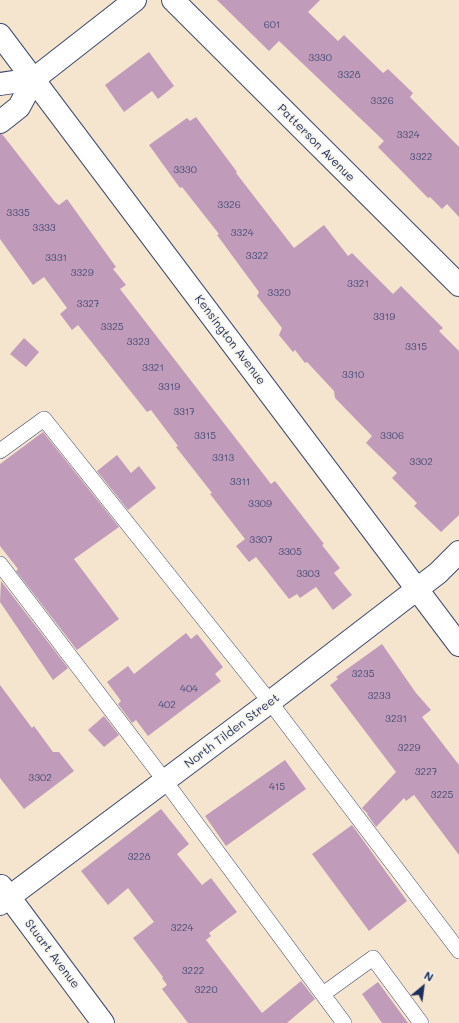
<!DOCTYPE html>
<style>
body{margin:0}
#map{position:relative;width:459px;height:1023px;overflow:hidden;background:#f5e4ce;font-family:Mali,sans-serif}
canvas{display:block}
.north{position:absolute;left:403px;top:967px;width:40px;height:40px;-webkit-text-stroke:3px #f7f3e8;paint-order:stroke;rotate:29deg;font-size:11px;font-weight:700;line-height:16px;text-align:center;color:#1b2f5e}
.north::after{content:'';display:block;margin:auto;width:14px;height:18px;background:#1b2f5e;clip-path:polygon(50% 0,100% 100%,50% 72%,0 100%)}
</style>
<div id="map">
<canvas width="459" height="1023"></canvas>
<div class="north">N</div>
</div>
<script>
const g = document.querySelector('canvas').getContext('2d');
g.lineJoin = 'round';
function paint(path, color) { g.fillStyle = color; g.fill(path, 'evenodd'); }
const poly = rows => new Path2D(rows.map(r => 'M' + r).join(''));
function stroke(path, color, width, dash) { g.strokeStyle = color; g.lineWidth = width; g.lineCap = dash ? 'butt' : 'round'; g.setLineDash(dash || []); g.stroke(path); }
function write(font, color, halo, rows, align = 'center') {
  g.font = font + ' Mali,sans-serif'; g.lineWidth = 3; g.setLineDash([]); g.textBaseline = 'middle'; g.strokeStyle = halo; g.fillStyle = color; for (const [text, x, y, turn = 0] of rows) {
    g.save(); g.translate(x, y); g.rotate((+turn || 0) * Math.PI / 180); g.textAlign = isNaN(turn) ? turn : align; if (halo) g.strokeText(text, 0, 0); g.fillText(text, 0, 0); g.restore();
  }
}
const building = poly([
 [217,0,320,0,308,12,338,41,344,35,383,73,388,69,413,93,410,97,459,147,459,217,447,204,442,209,430,197,428,198,378,147,384,141,279,41,269,51],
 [149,52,174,86,158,99,152,91,124,112,105,85],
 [196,117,237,172,236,173,294,248,324,225,348,256,352,253,393,294,401,286,443,328,439,331,459,351,459,515,441,532,414,506,417,503,392,478,397,473,366,443,372,436,335,398,334,391,307,362,305,363,295,350,293,352,279,335,282,328,257,296,259,292,217,235,219,234,182,187,180,188,149,145,187,118,190,121],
 [0,134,2,134,55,202,59,205,67,199,116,267,113,269,126,285,120,289,271,484,275,481,324,544,322,545,340,568,334,573,352,595,333,610,316,587,300,598,297,594,289,599,256,557,249,562,236,546,245,539,210,494,212,493,176,447,178,446,151,410,147,412,78,325,72,330,60,314,67,308,44,277,33,285,0,239],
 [24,338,39,352,26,367,10,354],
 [43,432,119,527,74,559,119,619,77,650,16,571,18,569,0,546,0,464],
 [117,455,131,473,139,466,156,488,128,510,97,471],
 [1,581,68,668,53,680,0,602],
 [186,633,191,639,197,634,223,667,215,674,221,681,148,736,136,720,132,723,118,704,121,701,107,682,128,666,134,674],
 [382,644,416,693,431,710,422,717,459,765,459,855,414,795,406,801,404,798,376,827,367,814,368,814,362,808,396,772,330,685,338,679,336,677],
 [0,685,32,728,34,726,53,752,59,752,74,771,24,809,0,778],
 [104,716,119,735,104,747,88,730],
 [285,760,306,789,226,846,205,816],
 [161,809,189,844,177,854,202,885,211,878,237,912,209,933,211,936,206,940,262,1013,301,981,315,999,287,1023,188,1023,162,989,167,985,162,978,163,977,133,938,154,922,128,888,108,905,81,871],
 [352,825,407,901,369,931,312,854],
 [378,982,408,1023,382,1023,362,994]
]);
const service = poly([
 [0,451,44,419,270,702,459,951],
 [0,564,165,781,344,1023],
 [323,994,373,958,421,1023]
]);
const minor = poly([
 [173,0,459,285],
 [1,886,103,1023],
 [0,904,270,702,438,573,459,552]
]);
const tertiary = poly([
 [0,84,34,79],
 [0,122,19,107,34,79,135,0]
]);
const secondary = poly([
 [0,35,459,645]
]);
const numberNames = [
 ["601",272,25],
 ["3330",320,58],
 ["3328",349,75],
 ["3326",382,101],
 ["3324",408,135],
 ["3322",421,157],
 ["3330",185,170],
 ["3326",229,205],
 ["3335",18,213],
 ["3333",44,228],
 ["3324",242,233],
 ["3322",257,256],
 ["3331",56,258],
 ["3329",82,273],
 ["3321",358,284],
 ["3320",279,293],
 ["3327",88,304],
 ["3319",384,317],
 ["3325",112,327],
 ["3323",138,342],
 ["3315",416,347],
 ["3321",153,368],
 ["3310",353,375],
 ["3319",169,387],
 ["3317",184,412],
 ["3315",205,436],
 ["3306",392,436],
 ["3313",223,458],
 ["3302",421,462],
 ["3311",240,482],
 ["3309",260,504],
 ["3307",261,540],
 ["3305",290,552],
 ["3303",308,574],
 ["3235",363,674],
 ["404",189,689],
 ["3233",379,696],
 ["402",167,705],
 ["3231",396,719],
 ["3229",409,748],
 ["3227",426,772],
 ["3302",40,778],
 ["415",277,787],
 ["3225",442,795],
 ["3228",139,857],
 ["3224",182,928],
 ["3222",193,971],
 ["3220",206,990]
];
const streetNames = [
 ["Patterson Avenue",316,143,45],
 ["Kensington Avenue",230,340,53],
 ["North Tilden Street",232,731,-37],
 ["Stuart Avenue",52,954,53]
];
paint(building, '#c19cba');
stroke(service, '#3c4a6f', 16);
stroke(minor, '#3c4a6f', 24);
stroke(tertiary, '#3c4a6f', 24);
stroke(secondary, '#3c4a6f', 24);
stroke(service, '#fff', 15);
stroke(minor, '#fff', 22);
stroke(tertiary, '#fff', 22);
stroke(secondary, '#fff', 22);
write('10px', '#444a75', null, numberNames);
write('12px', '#1b2f5e', '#f7f3e8', streetNames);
</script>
